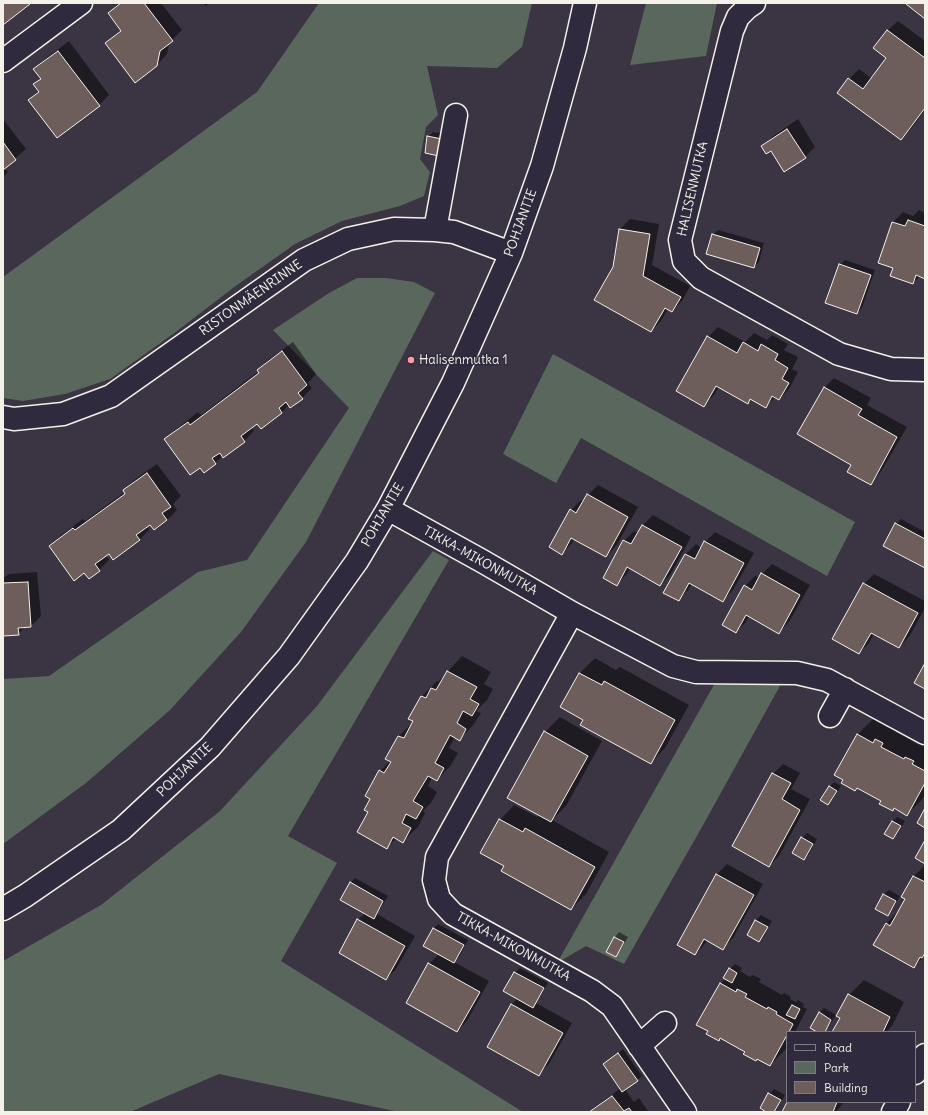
<!DOCTYPE html>
<meta charset="utf-8">
<style>
body{margin:0}
#map{position:relative;width:928px;height:1115px;overflow:hidden;background:#3b3443;font-family:Delius,sans-serif}
canvas{display:block}
.frame{position:absolute;inset:0;border:4px solid #f4f1e8;pointer-events:none}
.legend{position:absolute;left:786px;top:1031px;width:130px;height:72px;box-sizing:border-box;background:#2f2a3d;border:1px solid #7e7a81;margin:0;padding:5px 7px;list-style:none;font-size:12px;color:#f4f1e8}
.legend li{display:flex;align-items:center;gap:8px;height:20px}
.legend b{width:20px;border:1px solid #7e7a81}
</style>
<div id="map">
<canvas width="928" height="1115"></canvas>
<div class="frame"></div>
<ul class="legend">
<li><b style="height:5px;background:#2f2a3d"></b>Road</li>
<li><b style="height:11px;background:#5a675c"></b>Park</li>
<li><b style="height:11px;background:#6d5e5b"></b>Building</li>
</ul>
</div>
<script>
const g = document.querySelector('canvas').getContext('2d');
g.lineJoin = 'round';
function paint(path, color) { g.fillStyle = color; g.fill(path, 'evenodd'); }
const poly = rows => new Path2D(rows.map(r => 'M' + r).join(''));
function stroke(path, color, width, dash) { g.strokeStyle = color; g.lineWidth = width; g.lineCap = dash ? 'butt' : 'round'; g.setLineDash(dash || []); g.stroke(path); }
function write(font, color, halo, rows, align = 'center') {
  g.font = font + ' Delius,sans-serif'; g.lineWidth = 3; g.setLineDash([]); g.textBaseline = 'middle'; g.strokeStyle = halo; g.fillStyle = color; for (const [text, x, y, turn = 0] of rows) {
    g.save(); g.translate(x, y); g.rotate((+turn || 0) * Math.PI / 180); g.textAlign = isNaN(turn) ? turn : align; if (halo) g.strokeText(text, 0, 0); g.fillText(text, 0, 0); g.restore();
  }
}
const green = poly([
 [319,3,532,3,522,47,497,68,427,66,438,115,426,127,420,159,430,172,424,196,400,206,342,221,295,244,237,285,173,334,110,379,65,394,23,401,3,398,3,277,257,92],
 [646,3,717,3,706,56,630,65],
 [357,278,386,278,414,282,435,293,306,542,241,632,170,710,86,783,3,844,3,679,49,676,198,572,247,560,349,408,273,330,329,293],
 [553,354,855,522,827,576,581,438,556,483,503,454],
 [433,551,449,560,288,836,337,863,281,961,523,1112,399,1112,219,1074,130,1112,3,1112,3,961,101,905,220,811,317,706],
 [715,683,781,684,702,827,624,964,586,946,557,963]
]);
const shadow = poly([
 [119,3,161,3,182,30,169,43,167,54,157,65,106,43,121,30,109,13],
 [203,3,209,3,206,6],
 [898,21,925,41,925,110,911,129,901,139,849,79,859,69,872,79,888,58,888,30],
 [69,41,109,95,99,105,29,100,39,90,35,84,41,78,35,69,45,59],
 [3,119,26,149,4,168,8,172,3,177],
 [798,119,815,147,805,157,762,147,772,137],
 [433,132,447,134,444,150,428,137],
 [919,210,925,213,925,278,920,276,913,283,895,267,879,262,893,222,903,212,913,216],
 [630,219,659,224,652,265,690,286,682,301,672,311,668,309,661,321,651,331,614,267,620,229],
 [718,230,764,243,759,262,754,267,713,235],
 [845,260,875,270,862,308,857,313,840,265],
 [718,327,745,342,754,333,767,340,772,335,788,344,784,350,798,357,792,369,798,372,789,389,779,399,775,397,766,407,752,399,748,403,719,387,714,395,704,405,708,337],
 [293,342,316,374,308,383,312,388,302,398,289,405,281,413,257,423,251,427,254,431,244,441,223,456,204,472,200,466,165,440,175,430,198,412,201,415,259,371,258,370,268,360],
 [834,378,871,398,867,405,907,427,880,473,870,483,852,464,824,388],
 [157,464,181,496,173,504,177,510,167,520,154,529,151,523,147,526,149,530,139,540,106,555,109,560,99,570,84,572,50,546,60,536,83,519,85,521,125,492,124,490,134,480],
 [598,485,638,507,616,546,606,556,574,539,572,543,562,553,571,510,581,500,584,502,588,495],
 [653,515,691,537,670,575,660,585,630,568,627,574,617,584,624,541,634,531,639,533,643,525],
 [901,519,925,532,925,567,896,524],
 [715,532,754,553,733,590,723,600,692,583,688,590,678,600,686,554,696,544,702,548,705,542],
 [772,564,810,585,789,622,779,632,749,616,746,622,736,632,745,586,755,576,760,578,762,574],
 [37,572,41,616,31,626,26,626,18,634,3,628,3,578,9,574],
 [874,574,925,601,925,608,909,637,899,647,874,634,869,643,859,653,864,584],
 [462,656,491,672,484,684,493,689,487,700,476,711,481,713,474,724,460,739,455,737,449,748,458,753,451,765,437,780,432,777,428,786,437,792,431,803,423,811,425,813,418,827,403,841,397,838,387,847,370,812,371,799,380,771,390,761,387,759,399,736,414,721,422,696,437,681,438,682],
 [595,658,616,670,620,667,689,705,665,748,651,763,584,719,561,707,580,673],
 [560,717,602,741,566,806,552,820,609,852,586,894,571,909,505,866,500,820,514,805,537,817,540,815,545,732],
 [873,719,888,728,891,725,898,728,896,732,919,745,921,742,925,745,925,794,922,800,907,814,895,808,893,810,882,800,858,787,855,790,844,780,836,775,858,734],
 [783,764,800,773,791,789,810,799,779,856,769,866,773,774],
 [834,782,841,786,833,799,828,804,829,787],
 [897,817,905,821,898,833,893,838,892,821],
 [807,833,817,839,809,854,804,859,802,838],
 [727,864,763,884,733,938,723,948,707,940,705,944,695,954,678,944,717,874],
 [925,865,925,956,914,966,886,924,900,909,906,899,902,897,914,876],
 [355,878,388,896,377,914,415,936,396,969,386,979,358,920,365,913,350,883],
 [889,890,900,896,892,910,887,915,876,909,884,894],
 [761,915,772,921,764,936,759,941,748,935,756,920],
 [438,924,468,940,459,957,454,962,489,981,467,1021,457,1031,429,964,439,954,434,928],
 [619,932,628,937,620,951,615,956,607,952,615,937],
 [735,964,742,968,740,971,750,977,753,975,761,979,759,982,782,995,784,993,791,997,790,999,796,1002,798,1000,804,1004,803,1007,807,1009,795,1032,787,1032,787,1046,785,1050,770,1065,721,1038,719,1040,720,984,725,979,730,969],
 [520,968,548,983,536,1003,572,1023,549,1064,539,1074,511,1005,518,998,515,973],
 [864,980,904,1002,892,1026,886,1032,832,1032,836,1028,842,1017,849,995],
 [824,1008,836,1015,827,1029,825,1032,819,1032,819,1013],
 [623,1049,642,1076,625,1089,634,1102,639,1098,648,1111,588,1112,621,1088,604,1064],
 [774,1089,785,1095,775,1112,768,1112,769,1094],
 [788,1102,844,1102,836,1112,782,1112]
]);
const building = poly([
 [4,3,29,3,30,4,3,25,3,4,4,3],
 [121,3,144,3,173,41,160,51,157,66,135,83,105,43,121,31,108,13,121,3],
 [907,3,925,3,925,19,906,4,907,3],
 [887,30,925,58,925,108,901,140,837,93,848,78,863,89,886,58,873,48,887,30],
 [58,51,100,106,57,138,28,100,39,92,33,84,41,79,33,69,58,51],
 [787,129,806,158,784,172,771,151,766,154,761,146,787,129],
 [427,136,442,139,439,156,425,153,427,136],
 [3,142,16,160,3,170,3,142],
 [908,220,925,226,925,279,916,275,913,284,890,276,893,268,878,263,892,222,905,226,908,220],
 [619,229,650,234,643,276,681,297,672,312,665,308,651,332,594,300,613,267,619,229],
 [712,234,760,248,754,268,706,254,712,234],
 [839,264,871,275,857,314,825,303,839,264],
 [707,336,737,353,743,342,758,351,761,344,778,354,775,360,788,368,782,379,789,383,779,400,772,396,766,408,750,399,748,404,716,386,704,407,676,391,707,336],
 [282,351,307,385,298,393,303,399,290,408,286,402,279,408,282,413,261,429,257,424,241,436,245,442,223,458,220,453,212,458,216,464,204,473,200,468,190,475,164,439,188,422,190,425,259,373,257,370,282,351],
 [824,387,862,409,858,415,897,437,871,485,847,472,851,465,797,434,824,387],
 [147,473,171,507,162,513,167,520,154,530,150,525,136,535,140,540,113,560,109,554,95,564,100,571,89,579,84,573,74,581,49,546,73,528,75,530,125,494,123,490,147,473],
 [587,494,628,517,606,557,571,538,562,555,549,547,570,509,576,513,587,494],
 [895,523,925,539,925,568,883,546,895,523],
 [642,525,682,547,660,586,627,567,617,586,603,578,623,540,631,544,642,525],
 [704,541,744,563,723,602,689,583,679,601,663,593,685,554,695,559,704,541],
 [761,573,800,595,779,634,746,615,736,633,722,625,744,585,752,590,761,573],
 [28,582,31,627,18,628,19,635,3,636,3,583,28,582],
 [863,583,918,613,899,648,871,633,859,654,832,639,863,583],
 [925,663,925,689,914,683,925,663],
 [447,671,477,687,470,699,479,704,472,716,463,711,457,723,466,729,460,741,450,735,435,763,444,768,437,781,428,776,413,801,423,807,416,819,406,814,402,823,411,828,403,843,393,837,387,849,357,832,368,812,364,810,370,799,365,796,379,770,384,773,391,762,385,759,398,736,404,738,413,721,408,719,421,696,426,698,431,688,436,690,447,671],
 [579,673,602,685,604,681,675,720,651,764,580,725,583,720,560,707,579,673],
 [544,731,588,756,551,822,507,798,544,731],
 [857,734,873,743,875,739,883,743,881,747,904,759,905,757,914,761,912,764,925,771,925,783,907,816,894,808,893,811,879,804,881,801,857,788,855,791,841,783,843,780,834,775,857,734],
 [772,773,791,783,782,799,800,810,769,867,732,846,772,773],
 [829,786,837,791,828,805,820,800,829,786],
 [925,808,925,828,917,823,925,808],
 [499,819,523,832,525,828,595,867,571,910,501,871,504,866,480,853,499,819],
 [892,821,901,826,893,839,884,834,892,821],
 [801,837,813,844,804,860,792,853,801,837],
 [925,840,925,864,915,858,925,840],
 [716,874,754,895,723,950,704,939,695,955,677,945,716,874],
 [913,876,925,882,925,953,922,958,920,957,914,968,873,945,886,923,890,926,905,899,901,897,913,876],
 [350,882,383,901,374,919,340,900,350,882],
 [883,894,896,901,888,916,875,909,883,894],
 [357,919,405,946,386,980,339,953,357,919],
 [755,920,768,927,759,942,747,935,755,920],
 [433,928,464,945,454,963,423,946,433,928],
 [614,937,624,942,616,957,606,952,614,937],
 [428,963,480,992,457,1032,406,1003,428,963],
 [729,968,737,973,732,983,723,978,729,968],
 [514,972,544,988,533,1008,503,991,514,972],
 [720,983,736,992,737,989,747,994,745,997,767,1009,768,1007,777,1012,776,1014,793,1024,789,1032,787,1032,787,1035,770,1066,757,1059,756,1061,743,1054,745,1052,720,1038,719,1041,706,1034,708,1031,696,1025,720,983],
 [848,994,890,1017,883,1032,832,1032,840,1018,836,1016,848,994],
 [511,1004,563,1033,539,1076,487,1047,511,1004],
 [792,1005,800,1009,795,1019,786,1015,792,1005],
 [819,1012,831,1020,825,1032,817,1032,810,1028,819,1012],
 [618,1053,638,1081,622,1092,603,1064,618,1053],
 [768,1093,781,1100,774,1112,766,1112,760,1108,768,1093],
 [612,1096,624,1111,629,1108,632,1112,589,1112,612,1096],
 [787,1102,837,1102,833,1112,782,1112,787,1102]
]);
const minor = poly([
 [754,3,748,7,738,17,732,31,680,240,684,261,701,278,839,354,891,369,925,370],
 [3,61,81,3],
 [435,230,456,115],
 [3,417,14,419,63,414,111,396,304,260,348,239,394,229,435,230,454,232,511,253],
 [388,509,482,561,572,613,673,666,696,672,797,673,827,680,925,733],
 [572,613,437,857,434,880,439,899,453,914,592,991,612,1006,685,1112],
 [830,716,845,689],
 [3,909,25,896,121,830,210,747,289,656,357,561,388,509,453,383,511,253,542,166,575,48,585,3],
 [639,1046,665,1023],
 [915,1073,925,1055],
 [893,1112,899,1102]
]);
const markers = [
 [411,360,4,"#ff9aa2"]
];
const streetNames = [
 ["HALISENMUTKA",693,189,-77],
 ["POHJANTIE",521,223,-70],
 ["RISTONMÄENRINNE",251,298,-35],
 ["POHJANTIE",383,515,-60],
 ["TIKKA-MIKONMUTKA",480,561,29],
 ["POHJANTIE",185,770,-44],
 ["TIKKA-MIKONMUTKA",513,947,29]
];
const poiNames = [
 ["Halisenmutka 1",419,360]
];
paint(green, '#5a675c');
paint(shadow, '#0007');
paint(building, '#6d5e5b');
stroke(building, '#f4f1e8', 1);
stroke(minor, '#f4f1e8', 25);
stroke(minor, '#2f2a3d', 22);
for (const [x, y, r, color] of markers) { const dot = new Path2D(); dot.arc(x, y, r, 0, 2 * Math.PI); g.fillStyle = color; g.fill(dot); stroke(dot, '#2f2a3d', 1.5); }
write('13px', '#f4f1e8', '#2f2a3d', streetNames);
write('13px', '#f4f1e8', '#2f2a3d', poiNames, 'left');
</script>
